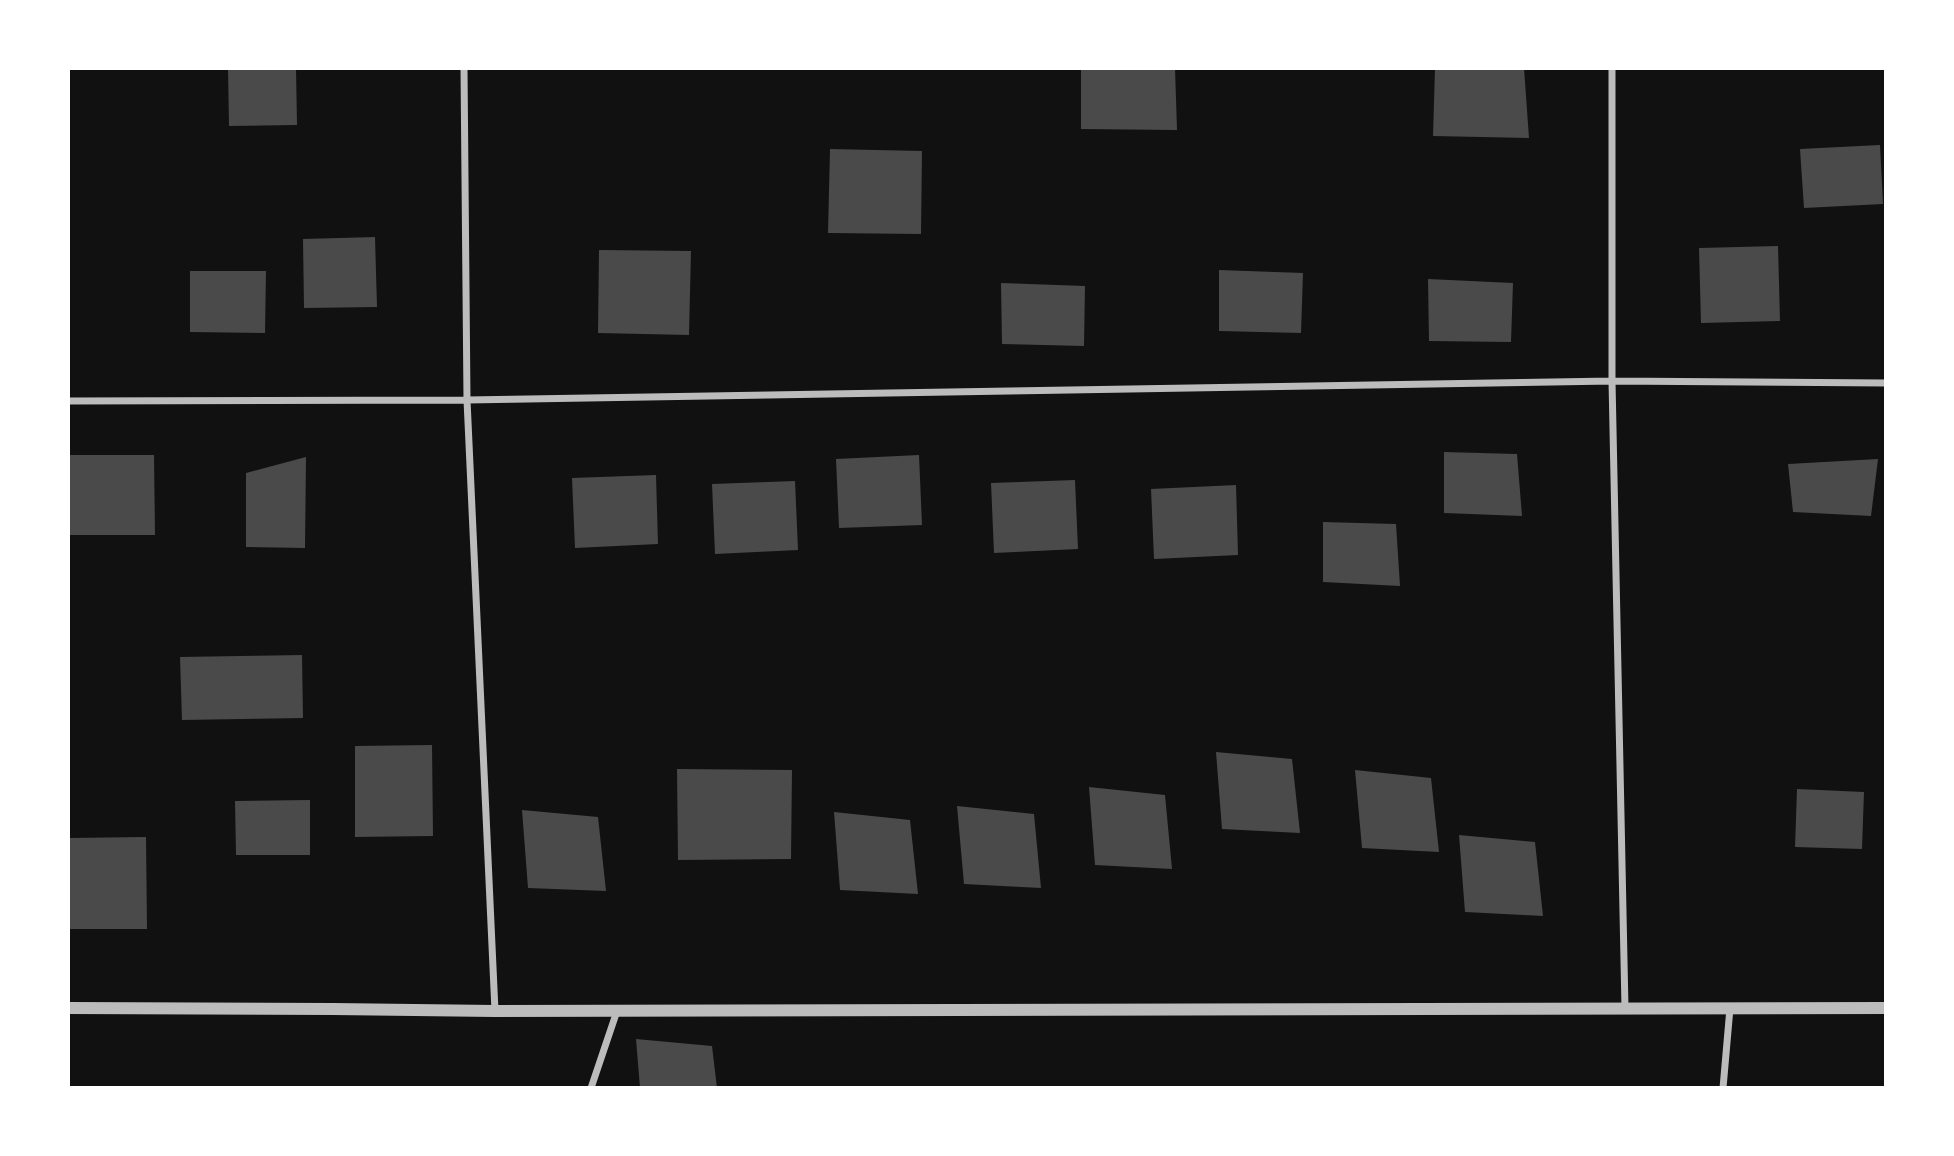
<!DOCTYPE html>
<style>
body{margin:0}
#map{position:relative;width:1954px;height:1156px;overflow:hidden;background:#111;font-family:Barlow,sans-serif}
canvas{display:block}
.frame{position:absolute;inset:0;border:70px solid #fff;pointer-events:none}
</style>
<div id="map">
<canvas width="1954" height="1156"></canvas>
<div class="frame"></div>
</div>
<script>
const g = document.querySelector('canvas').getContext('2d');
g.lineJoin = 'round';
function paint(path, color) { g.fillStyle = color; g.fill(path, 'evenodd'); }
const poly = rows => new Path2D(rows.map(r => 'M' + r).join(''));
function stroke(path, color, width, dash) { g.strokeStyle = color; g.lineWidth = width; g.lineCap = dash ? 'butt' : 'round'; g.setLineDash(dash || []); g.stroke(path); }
const building = poly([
 [228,68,296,68,297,125,229,126],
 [1081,68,1175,68,1177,130,1081,129],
 [1435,68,1524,68,1529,138,1433,136],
 [1880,145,1883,204,1804,208,1800,149],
 [830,149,922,151,921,234,828,233],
 [375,237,377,307,304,308,303,239],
 [1778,246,1780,321,1701,323,1699,248],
 [599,250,691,251,689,335,598,333],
 [1219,270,1303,273,1301,333,1219,331],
 [190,271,266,271,265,333,190,332],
 [1428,279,1513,283,1511,342,1429,341],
 [1001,283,1085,286,1084,346,1002,344],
 [1444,452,1517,454,1522,516,1444,513],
 [68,455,154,455,155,535,68,535],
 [919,455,922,525,839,528,836,459],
 [306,457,305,548,246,547,246,473],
 [1878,459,1871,516,1793,512,1788,464],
 [656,475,658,544,575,548,572,478],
 [1075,480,1078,549,994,553,991,483],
 [795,481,798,550,715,554,712,484],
 [1236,485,1238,555,1154,559,1151,489],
 [1323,522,1396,524,1400,586,1323,582],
 [302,655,303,718,182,720,180,657],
 [432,745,433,836,355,837,355,746],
 [1216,752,1292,759,1300,833,1222,829],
 [677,769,792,770,791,859,678,860],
 [1355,770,1431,778,1439,852,1362,848],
 [1089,787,1165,795,1172,869,1095,865],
 [1797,789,1864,792,1862,849,1795,847],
 [310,800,310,855,236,855,235,801],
 [957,806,1034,814,1041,888,964,884],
 [522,810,598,817,606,891,528,888],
 [834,812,910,820,918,894,840,890],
 [1459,835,1535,842,1543,916,1465,912],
 [146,837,147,929,69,929,69,838],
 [636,1039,712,1046,717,1088,640,1088]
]);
const minor = poly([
 [464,68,467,400,495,1011],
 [1612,68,1612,381,1625,1008],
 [68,401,467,400,1612,381,1886,383],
 [591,1088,617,1011],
 [1723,1088,1730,1008]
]);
const tertiary = poly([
 [68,1008,333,1009,495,1011,1886,1008]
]);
paint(building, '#4a4a4a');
stroke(minor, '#bcbcbc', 7);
stroke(tertiary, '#bcbcbc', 12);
</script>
